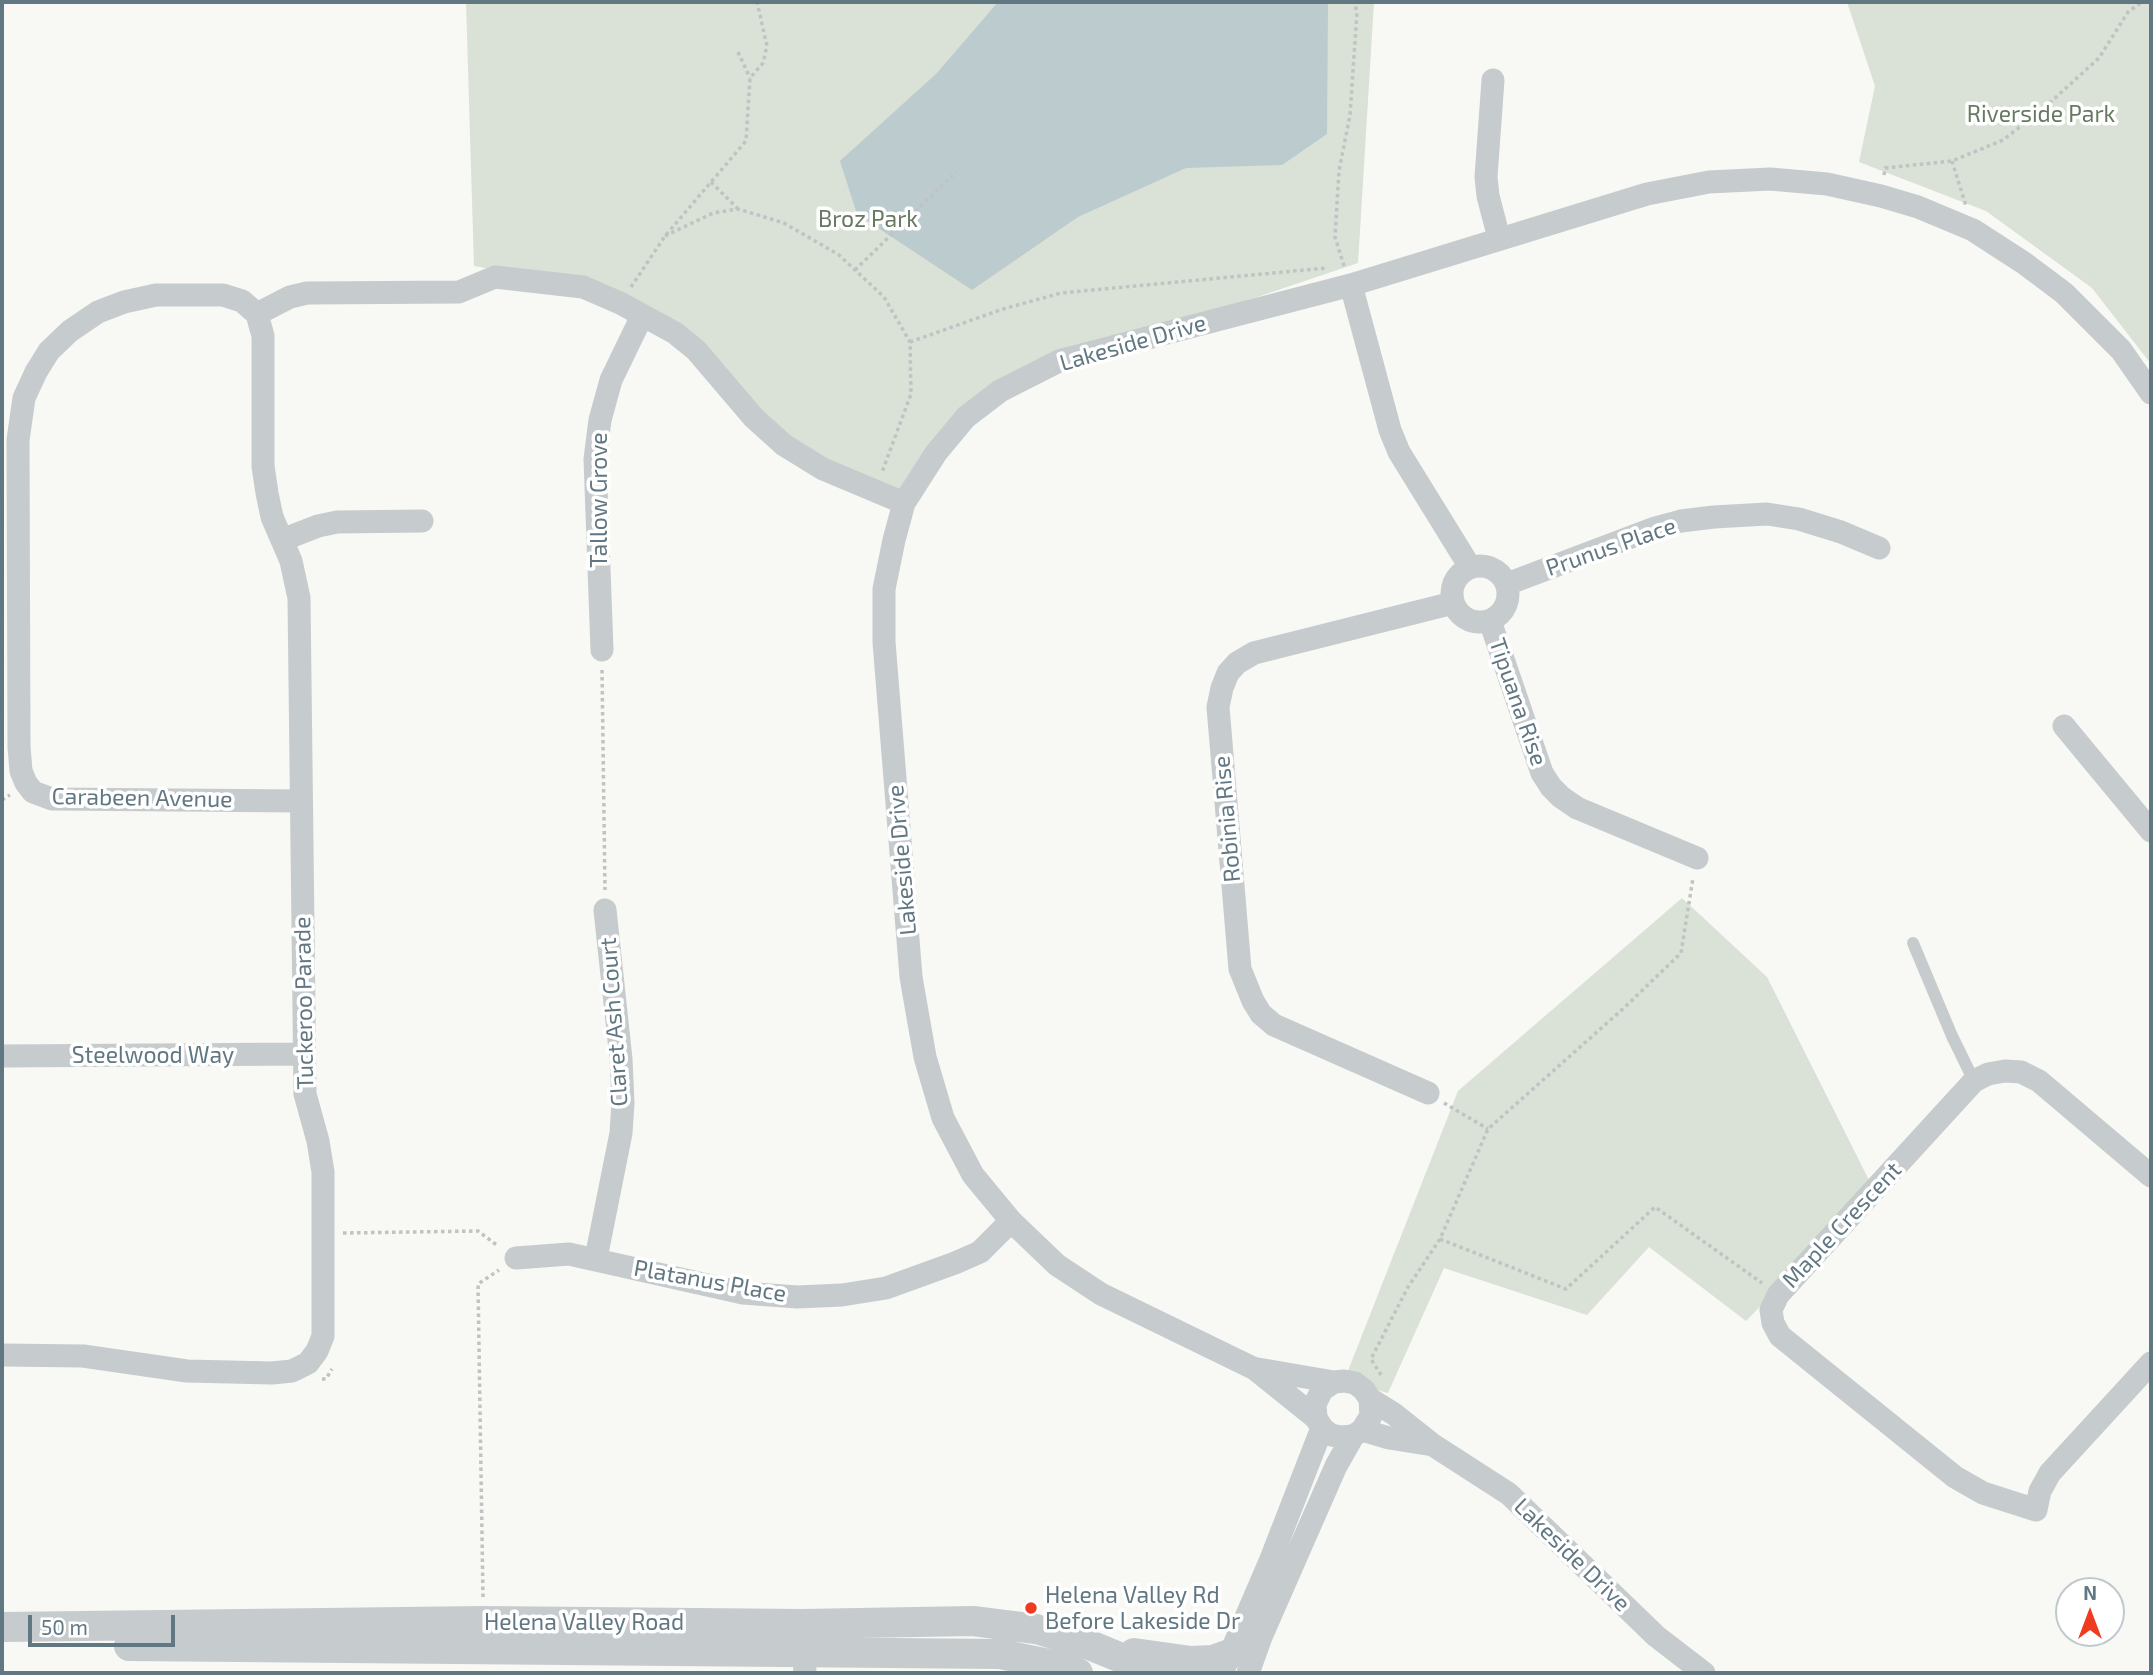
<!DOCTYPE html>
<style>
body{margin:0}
#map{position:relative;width:2153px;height:1675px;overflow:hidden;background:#f8f8f5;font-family:"Exo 2",sans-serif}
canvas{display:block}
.frame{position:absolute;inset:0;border:4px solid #617782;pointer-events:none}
.north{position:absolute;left:2055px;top:1577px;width:70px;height:70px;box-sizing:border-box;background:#fff;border:2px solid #c0c9cd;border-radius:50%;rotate:0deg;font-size:19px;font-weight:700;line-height:28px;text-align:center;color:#617782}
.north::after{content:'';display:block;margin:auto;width:24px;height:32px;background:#ef3b1f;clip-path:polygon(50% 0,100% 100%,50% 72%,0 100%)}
.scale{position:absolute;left:28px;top:1615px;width:147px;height:32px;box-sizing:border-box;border:4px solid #617782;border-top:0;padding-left:9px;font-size:21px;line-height:24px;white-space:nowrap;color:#617782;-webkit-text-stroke:5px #fff;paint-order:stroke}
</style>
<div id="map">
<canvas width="2153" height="1675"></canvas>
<div class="frame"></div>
<div class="north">N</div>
<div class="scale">50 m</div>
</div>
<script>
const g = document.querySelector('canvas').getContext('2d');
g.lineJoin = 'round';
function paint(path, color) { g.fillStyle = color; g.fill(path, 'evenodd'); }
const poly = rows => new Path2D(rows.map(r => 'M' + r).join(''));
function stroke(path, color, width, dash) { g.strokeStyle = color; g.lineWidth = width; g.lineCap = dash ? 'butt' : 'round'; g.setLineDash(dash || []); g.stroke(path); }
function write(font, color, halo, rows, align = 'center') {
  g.font = font + ' "Exo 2",sans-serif'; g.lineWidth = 7; g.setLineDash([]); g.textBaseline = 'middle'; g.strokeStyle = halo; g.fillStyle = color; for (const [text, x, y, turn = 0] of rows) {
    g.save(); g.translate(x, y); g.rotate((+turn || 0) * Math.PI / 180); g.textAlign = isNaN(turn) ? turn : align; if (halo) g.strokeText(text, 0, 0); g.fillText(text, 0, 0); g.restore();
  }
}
const green = poly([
 [466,2,1374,2,1358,263,1115,345,1000,391,904,503,823,469,696,350,583,287,474,266],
 [1847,2,2051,2,2054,4,2059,2,2151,2,2151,364,2092,288,1986,211,1859,162,1875,86],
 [1682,898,1767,977,1874,1190,1746,1321,1649,1247,1587,1315,1444,1268,1388,1393,1344,1381,1458,1091]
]);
const water = poly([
 [998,2,1328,2,1327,134,1282,165,1186,168,1078,217,972,290,857,214,840,161,937,73]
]);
const path = poly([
 [738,52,750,78],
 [1952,161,1966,206],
 [1884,175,1885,168,1952,161,2003,140,2043,109,2099,58,2128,12,2142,2],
 [711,182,738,209],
 [665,236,713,213,738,209,784,223,839,255,884,297,910,342,911,394,882,472],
 [1344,266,1335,237,1339,171,1350,115,1357,12,1354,2],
 [855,270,956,172],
 [631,287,665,236,746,141,750,78,763,63,767,46,757,2],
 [910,342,1003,309,1061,293,1326,268],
 [602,670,605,890],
 [2,800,10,795],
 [1444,1103,1488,1129],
 [343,1233,478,1231,498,1246],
 [1440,1239,1566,1289,1655,1207,1762,1283],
 [1381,1375,1371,1359,1408,1287,1440,1239,1488,1129,1625,1007,1681,953,1693,878],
 [322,1379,326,1379,332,1369],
 [483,1597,478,1284,499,1270]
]);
const service = poly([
 [1913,943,1952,1036,1974,1081]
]);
const minor = poly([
 [1493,80,1486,177,1488,196,1499,238],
 [1351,285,1390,430,1399,452,1470,567],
 [257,314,242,301,223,295,156,295,124,302,98,312,70,331,49,351,36,372,24,398,18,440,19,747,21,771,26,783,33,792,52,799,301,801],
 [257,314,290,297,307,293,459,292,495,277,583,287,620,303,675,333,696,350,754,418,784,445,823,469,904,503],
 [282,540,318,526,337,522,422,521],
 '1452 594a28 28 0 1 1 56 0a28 28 0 1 1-56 0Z',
 [1507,584,1655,528,1681,521,1714,517,1767,514,1799,519,1841,532,1879,548],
 [1490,621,1542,773,1551,787,1561,797,1577,808,1697,858],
 [602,650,595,459,600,420,611,380,642,316],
 [2064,726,2151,831],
 [2,1056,304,1054],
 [1428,1093,1274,1025,1261,1014,1253,1001,1240,969,1218,707,1222,688,1228,673,1237,663,1254,653,1453,603],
 [2151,1176,2039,1081,2021,1072,2005,1071,1988,1074,1974,1081,1778,1295,1771,1310,1773,1323,1780,1336,1955,1477,1983,1493,2036,1510,2040,1491,2050,1473,2151,1363],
 [516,1258,569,1254,743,1293,797,1297,842,1295,886,1288,955,1263,980,1252,1011,1221],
 [596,1258,621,1133,623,1103,621,1059,605,910],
 [2,1355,83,1356,187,1371,272,1373,292,1371,308,1363,317,1351,323,1336,323,1172,318,1141,305,1094,299,598,291,561,272,517,267,493,263,466,263,336,257,314],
 [1258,1369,1334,1382],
 [1370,1399,1371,1416,1362,1430,1353,1436,1342,1437,1331,1435,1322,1428,1316,1418,1315,1404,1322,1390,1334,1382,1344,1381,1355,1383,1364,1390,1370,1399,1394,1414,1433,1445,1509,1494,1656,1636,1704,1673],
 [1316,1418,1255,1369,1101,1294,1057,1265,1011,1221,973,1175,943,1118,925,1057,911,977,884,642,884,589,894,540,904,503,936,453,966,417,1000,391,1059,361,1351,285,1647,194,1709,182,1770,179,1827,184,1881,196,1918,207,1973,230,2024,263,2064,293,2121,350,2151,393],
 [1362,1430,1389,1438,1433,1445],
 [803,1637,805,1673],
 [1222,1673,1271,1559,1322,1428],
 [1248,1673,1261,1637,1336,1466,1353,1436]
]);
const tertiary = poly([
 [2,1627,483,1621,802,1624,973,1621,1036,1629,1056,1635,1092,1646,1158,1673],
 [129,1646,1000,1654,1049,1664,1078,1673],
 [1134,1653,1191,1661,1213,1660,1230,1654]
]);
const markers = [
 [1031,1608,7,"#ef3b1f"]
];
const parkNames = [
 ["Riverside Park",2041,114],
 ["Broz Park",868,219]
];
const streetNames = [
 ["Lakeside Drive",1133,343,-16],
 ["Tallow Grove",599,500,-90],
 ["Prunus Place",1611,547,-19],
 ["Tipuana Rise",1518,702,71],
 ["Carabeen Avenue",142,798,1],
 ["Robinia Rise",1227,819,-95],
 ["Lakeside Drive",902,860,-95],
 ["Tuckeroo Parade",304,1003,-91],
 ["Claret Ash Court",614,1022,-94],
 ["Steelwood Way",153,1055],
 ["Maple Crescent",1842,1225,-47],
 ["Platanus Place",710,1281,10],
 ["Lakeside Drive",1572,1555,44],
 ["Helena Valley Road",584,1622]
];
const poiNames = [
 ["Helena Valley Rd",1045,1595],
 ["Before Lakeside Dr",1045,1621]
];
paint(green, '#dae1d6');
paint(water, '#bccbce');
stroke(path, '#bfc3c4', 3.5, [3.5, 3.5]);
stroke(service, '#c6cbcd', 12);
stroke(minor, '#c6cbcd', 23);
stroke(tertiary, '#c6cbcd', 30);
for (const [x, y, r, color] of markers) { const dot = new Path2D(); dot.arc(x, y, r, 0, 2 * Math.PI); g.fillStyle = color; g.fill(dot); stroke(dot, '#fff', 2.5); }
write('23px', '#677a61', '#fff', parkNames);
write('23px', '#617782', '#fff', streetNames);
write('23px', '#617782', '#fff', poiNames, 'left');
</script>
